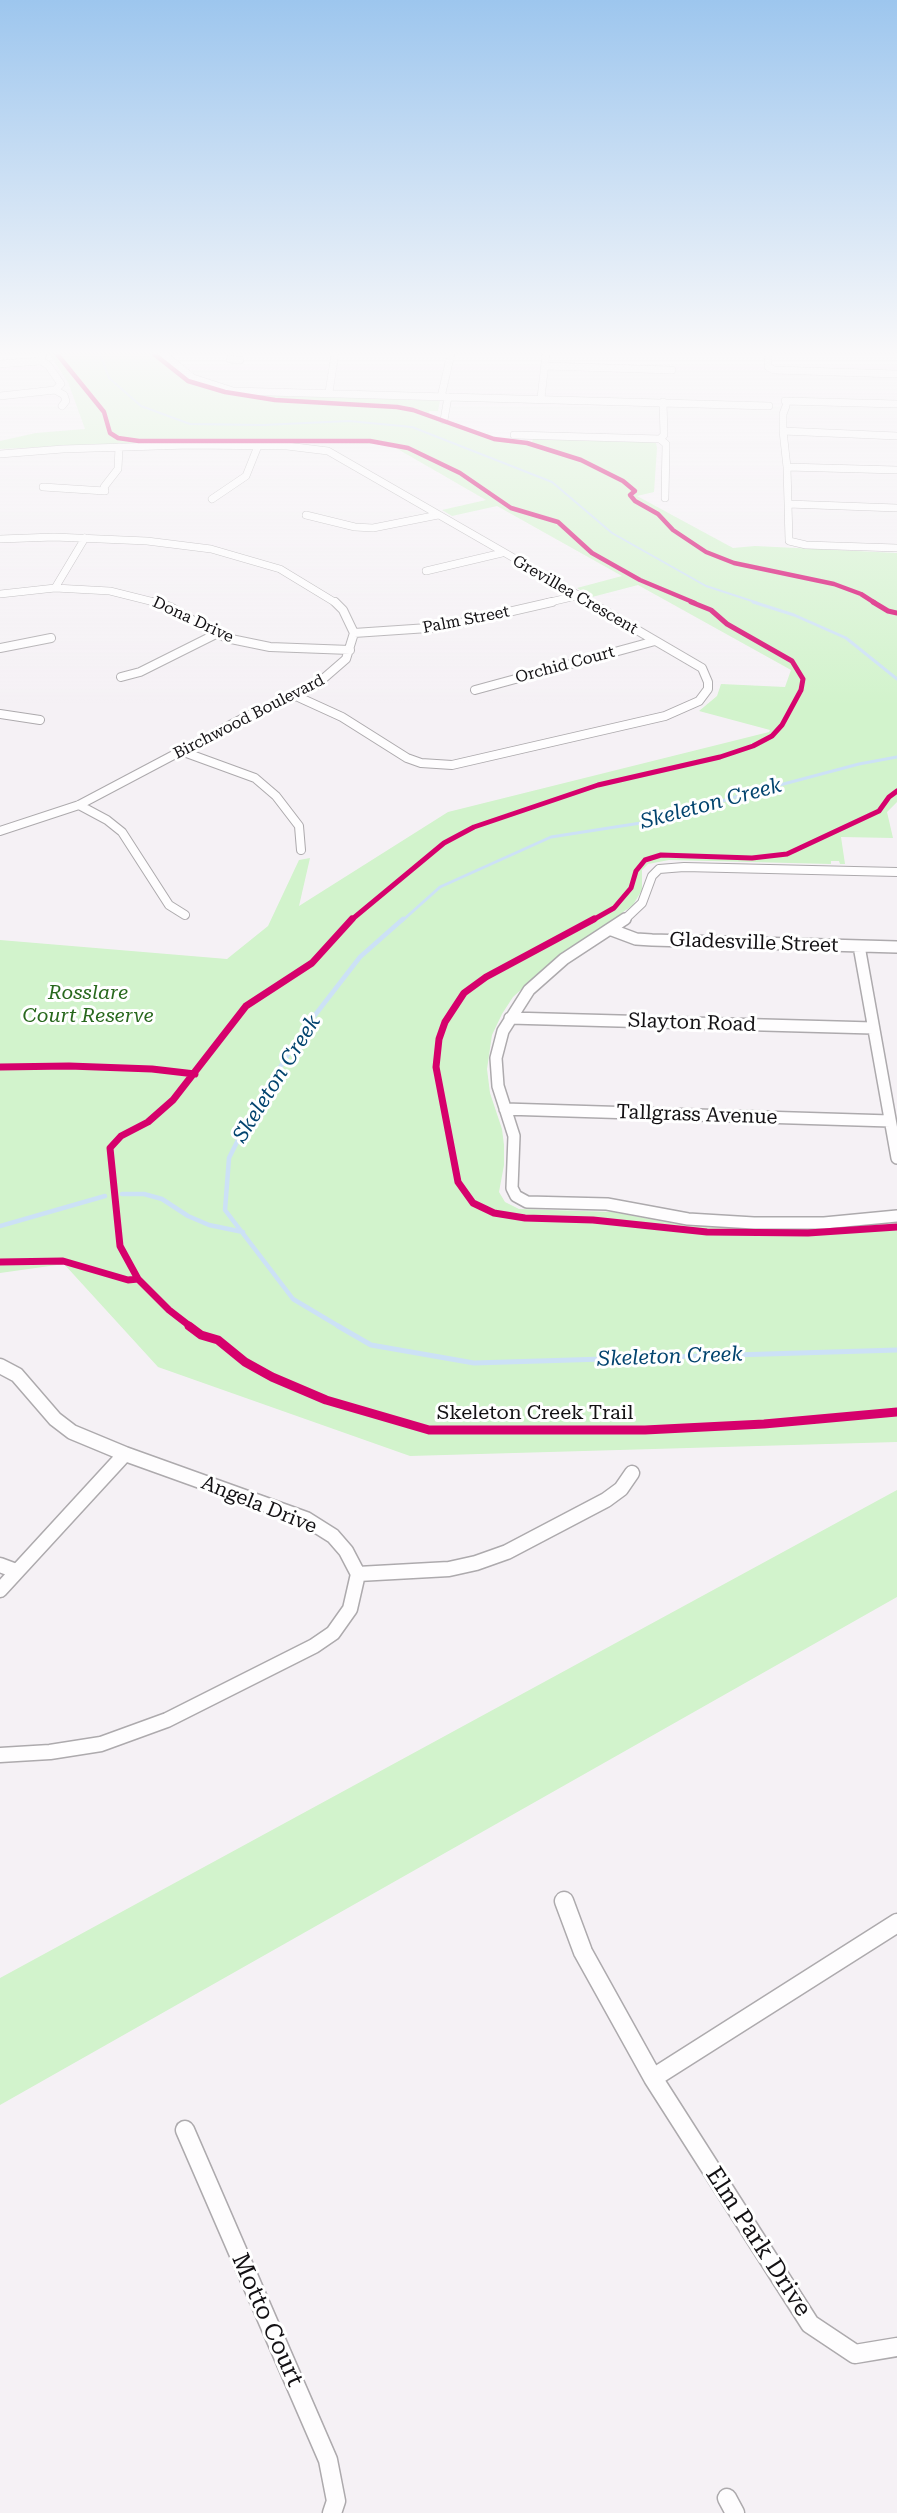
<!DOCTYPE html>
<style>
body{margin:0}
canvas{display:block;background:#f5f1f5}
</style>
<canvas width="897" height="2513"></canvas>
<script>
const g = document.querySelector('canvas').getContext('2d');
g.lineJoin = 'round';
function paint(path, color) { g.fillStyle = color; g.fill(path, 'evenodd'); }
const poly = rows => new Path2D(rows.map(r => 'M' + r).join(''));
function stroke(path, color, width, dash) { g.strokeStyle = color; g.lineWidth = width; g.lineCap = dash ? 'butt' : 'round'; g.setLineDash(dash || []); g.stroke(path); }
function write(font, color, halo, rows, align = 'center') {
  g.font = font + ' "Roboto Serif",serif'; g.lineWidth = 6; g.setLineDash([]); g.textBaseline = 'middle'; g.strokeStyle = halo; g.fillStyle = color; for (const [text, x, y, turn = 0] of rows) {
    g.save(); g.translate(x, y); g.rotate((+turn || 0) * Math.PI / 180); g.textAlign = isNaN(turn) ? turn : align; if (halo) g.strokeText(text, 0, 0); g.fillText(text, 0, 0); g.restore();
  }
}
const green = poly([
 [49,354,155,354,187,380,242,395,437,400,440,401,438,411,429,411,428,415,505,440,506,438,532,442,533,439,653,441,656,443,657,448,654,492,637,496,733,548,755,546,897,553,897,802,887,812,893,838,841,837,845,864,840,864,839,861,831,861,831,864,669,860,648,864,642,870,642,890,633,905,546,967,513,997,502,1014,492,1035,487,1069,490,1093,502,1129,504,1145,504,1165,499,1192,505,1202,519,1209,612,1212,676,1224,769,1230,808,1231,897,1223,897,1442,410,1456,158,1367,64,1264,0,1273,0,940,227,959,268,926,299,860,310,858,299,906,448,812,769,732,770,730,699,711,717,696,721,684,785,687,791,670,638,585,592,597,577,588,622,576,497,506,452,516,442,510,486,500,389,444,192,440,0,449,0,441,36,433,85,429,68,382],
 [897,1490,897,1597,0,2105,0,1978]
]);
const streamFar3 = poly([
 [100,354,109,378,141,406,190,424,263,425,349,421,412,427,552,482,612,533,706,586,758,603]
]);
const streamFar2 = poly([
 [753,602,794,615,846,638,897,679],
 [402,921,440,887,551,837,660,820,742,795,859,764,897,757]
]);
const streamFar1 = poly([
 [122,1194,144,1194,162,1199,188,1216,209,1225,243,1232],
 [0,1226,105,1196],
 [340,1327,293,1299,225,1210,229,1158,253,1110,305,1028,360,957,403,919]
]);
const stream = poly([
 [338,1326,371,1345,474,1363,897,1350]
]);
const minorFar4 = poly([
 [43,354,41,361,48,365,61,384,55,390,64,395,66,401,62,406],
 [163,354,193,378,233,391,769,406],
 [768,354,768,367,774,370,897,374],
 [230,359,240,360],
 [0,364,41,361],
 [545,366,672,370],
 [329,392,335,354],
 [0,396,55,390],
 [441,397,451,354],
 [541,398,546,354],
 [785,401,897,404],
 [786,406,783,414,783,431,787,467,789,541,806,545,897,548],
 [444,420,448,397],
 [783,431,897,436],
 [514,435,660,439,664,435,663,402],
 [660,439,666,444,665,498],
 [0,454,63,449,189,445,287,446,328,451,592,603],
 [787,467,897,470],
 [43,487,105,491,104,487,118,469,119,447],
 [212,499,246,476,258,446],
 [788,504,897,508],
 [306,515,355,527,373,528,438,515],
 [0,539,54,537,147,541,211,549,280,569,336,603],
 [426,571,502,553],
 [55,588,85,538],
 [0,594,55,588,110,591,158,603],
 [546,603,576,596]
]);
const minorFar3 = poly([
 [153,602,170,607,216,634,231,639,270,647,350,650],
 [354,633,443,627,552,602],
 [0,648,51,638],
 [121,677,140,672,216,634],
 [475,690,655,641],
 [296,696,342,717,407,758,421,763,452,765,665,716,699,701,708,689,708,682,702,668,589,602],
 [0,714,40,720],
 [181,751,255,778,276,796,299,826,301,850],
 [79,805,107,820,122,832,169,905,185,915],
 [0,831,79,805,255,712,296,696,316,685,346,659,354,633,343,610,335,602],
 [623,921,642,903,652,876,659,869,684,867,897,872]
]);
const minorFar2 = poly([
 [625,919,564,959,529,990,503,1031,496,1058,498,1086,514,1136,512,1188,516,1196,527,1202,607,1204,688,1219,754,1223,824,1223,897,1216],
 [612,930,636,939,652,940,897,947],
 [859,946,897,1158],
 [510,1018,873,1028],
 [505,1109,890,1121]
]);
const minorFar1 = poly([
 [0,1366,17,1375,55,1419,72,1432,125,1454,306,1519,333,1536,346,1551,358,1574,350,1609,333,1633,314,1646,167,1720,101,1744,50,1752,0,1755],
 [0,1565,16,1571],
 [358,1574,449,1569,476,1563,507,1552,606,1500,621,1489,632,1473],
 [0,1590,125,1454]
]);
const minor = poly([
 [564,1901,583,1952,653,2078,810,2324,855,2354,897,2347],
 [653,2078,897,1923],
 [185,2130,328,2460,336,2501,332,2513],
 [727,2498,735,2513]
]);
const cyclewayFar3 = poly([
 [57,354,104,412,110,433,118,438,139,441,370,441,408,448,460,473,511,508,558,522,592,553,640,580,695,603],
 [154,354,188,381,225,392,275,400,397,407,413,410,494,439,527,443,581,460,623,481,635,491,630,495,635,501,658,514,673,530,706,552,734,563,834,584,861,594,875,603]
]);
const cyclewayFar2 = poly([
 [873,602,888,611,897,613],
 [350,921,444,843,474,827,598,785,720,757,753,746,772,736,782,725,801,690,803,679,792,661,727,624,711,610,691,602],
 [591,921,614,908,631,888,636,871,645,860,661,855,752,858,787,854,879,811,889,797,897,791]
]);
const cyclewayFar1 = poly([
 [594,919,486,977,464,993,445,1022,439,1039,436,1067,458,1182,473,1203,494,1213,525,1218,593,1220,707,1232,808,1233,897,1227],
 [0,1067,69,1066,152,1069,195,1074],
 [0,1262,63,1261,128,1280,138,1279],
 [191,1327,169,1310,138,1279,120,1246,110,1148,121,1136,148,1122,173,1100,246,1006,312,963,352,919]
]);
const cycleway = poly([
 [189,1326,201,1335,218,1340,245,1362,272,1377,326,1400,429,1430,645,1430,764,1424,897,1412]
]);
const farStreetnames = [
 ["Grevillea Crescent",575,595,30],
 ["Dona Drive",193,620,25],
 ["Palm Street",466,620,-11],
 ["Orchid Court",565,665,-15],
 ["Birchwood Boulevard",249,717,-27]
];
const streetNames = [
 ["Gladesville Street",754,943,2],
 ["Slayton Road",692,1023,2],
 ["Tallgrass Avenue",697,1115,2],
 ["Skeleton Creek Trail",535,1413],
 ["Angela Drive",259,1505,22]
];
const parkNames = [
 ["Rosslare",88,993],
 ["Court Reserve",88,1016]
];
const waterNames = [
 ["Skeleton Creek",711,804,-15],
 ["Skeleton Creek",277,1079,-58],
 ["Skeleton Creek",670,1357,-2]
];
const nearStreetnames = [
 ["Elm Park Drive",758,2242,57],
 ["Motto Court",267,2320,66]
];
paint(green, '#d2f3cc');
stroke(streamFar3, '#cce1f6', 2);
stroke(streamFar2, '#cce1f6', 3);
stroke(streamFar1, '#cce1f6', 4.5);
stroke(stream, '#cce1f6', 5);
stroke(minorFar4, '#adaaad', 8);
stroke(minorFar3, '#adaaad', 10);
stroke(minorFar2, '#adaaad', 14);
stroke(minorFar1, '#adaaad', 17);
stroke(minor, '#adaaad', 21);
stroke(minorFar4, '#fefdfe', 7);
stroke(minorFar3, '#fefdfe', 8);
stroke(minorFar2, '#fefdfe', 11);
stroke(minorFar1, '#fefdfe', 14);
stroke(minor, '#fefdfe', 18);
stroke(cyclewayFar3, '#d6006c', 4.5);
stroke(cyclewayFar2, '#d6006c', 5);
stroke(cyclewayFar1, '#d6006c', 7);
stroke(cycleway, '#d6006c', 9);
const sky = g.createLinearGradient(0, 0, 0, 706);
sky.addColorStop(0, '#9dc6ee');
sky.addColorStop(0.5, '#faf9fa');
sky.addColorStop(1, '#faf9fa00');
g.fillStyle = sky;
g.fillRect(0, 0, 897, 706);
write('16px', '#131114', '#fff', farStreetnames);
write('20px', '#131114', '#fff', streetNames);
write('italic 20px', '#28681d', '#fff', parkNames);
write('italic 21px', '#03446f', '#fff', waterNames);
write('24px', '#131114', '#fff', nearStreetnames);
</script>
